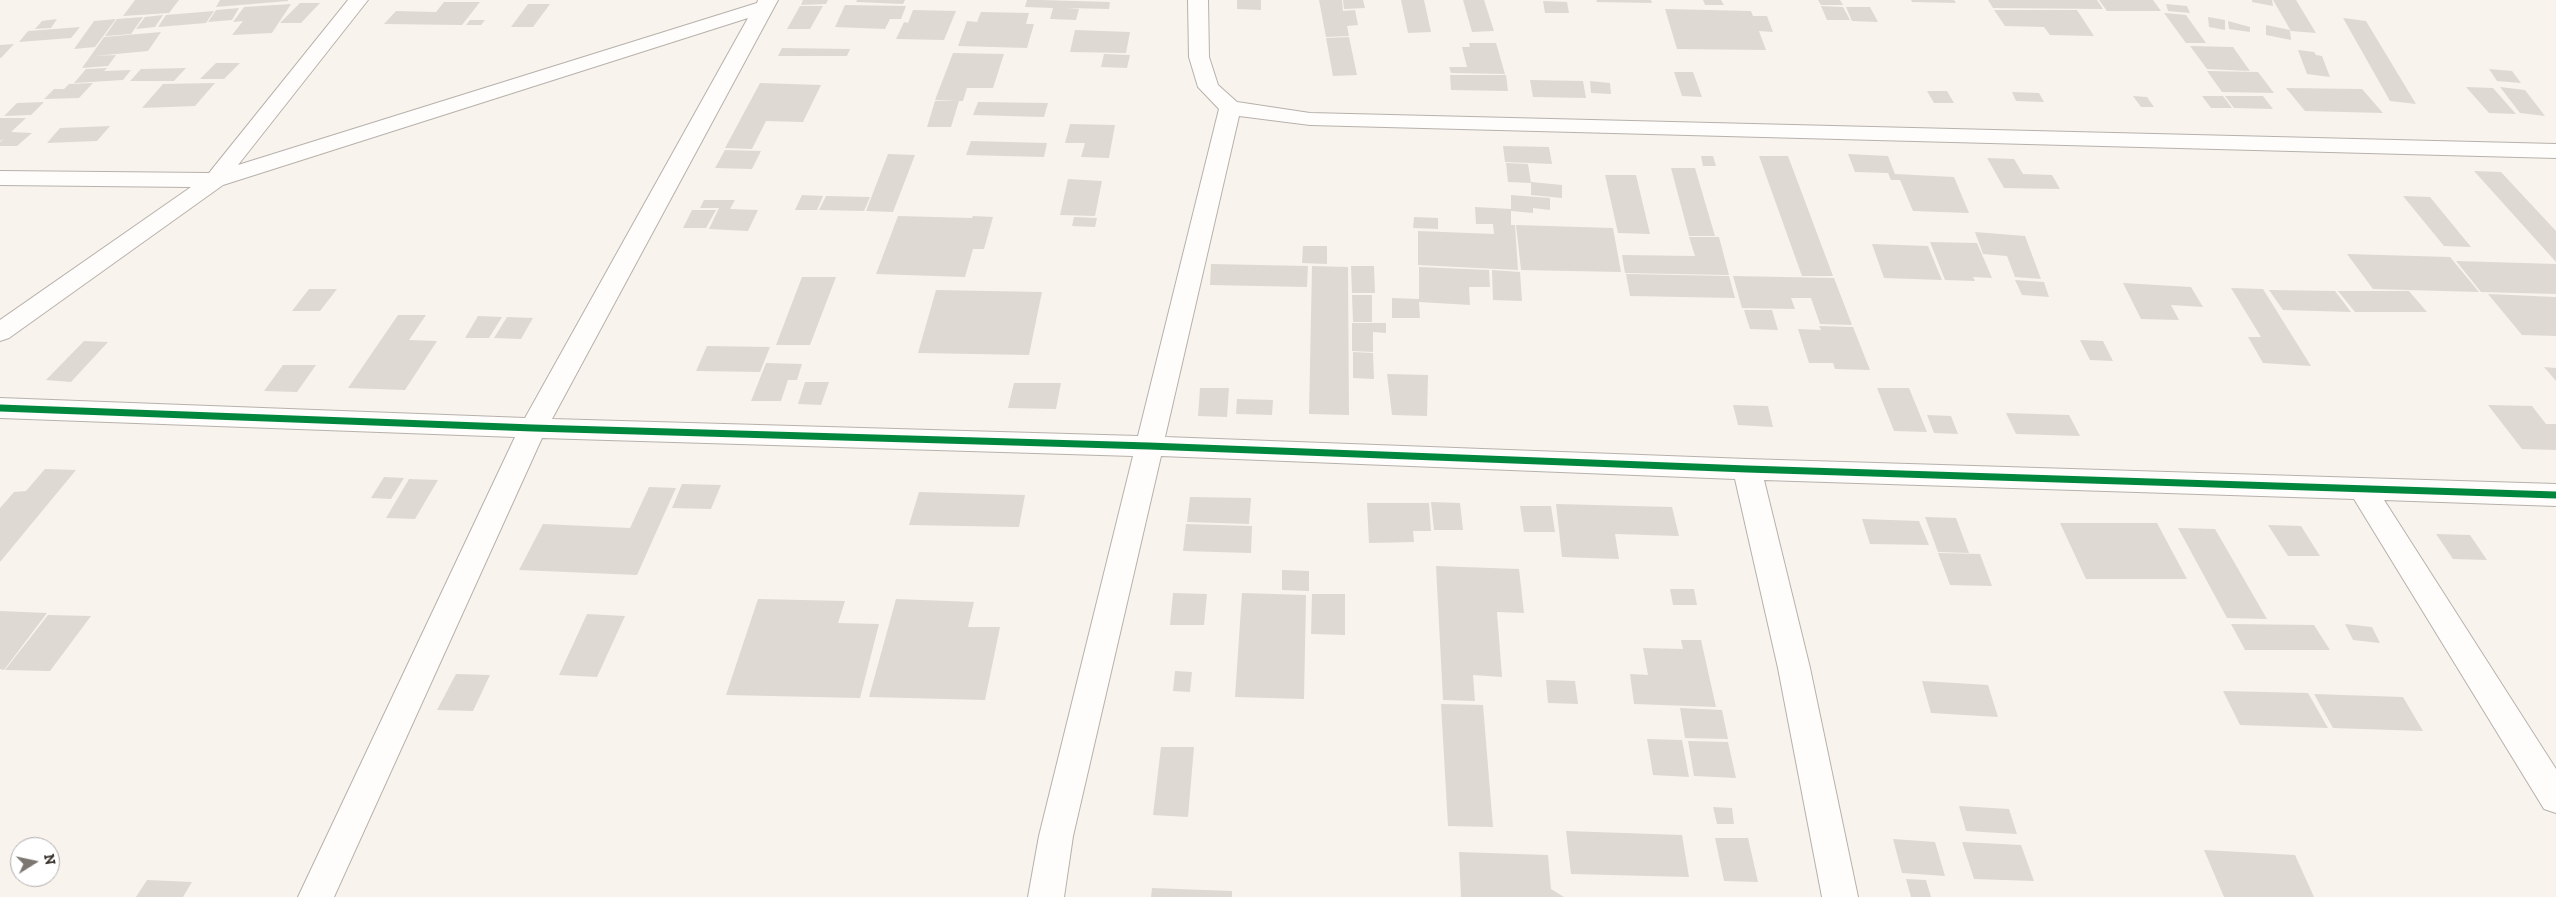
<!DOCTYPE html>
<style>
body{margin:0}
#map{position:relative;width:2556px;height:897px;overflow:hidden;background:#f9f3ed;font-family:"Zilla Slab",serif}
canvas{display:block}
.north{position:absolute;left:10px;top:837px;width:50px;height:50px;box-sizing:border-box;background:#fff;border:1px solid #b0adab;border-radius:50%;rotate:80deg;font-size:14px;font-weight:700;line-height:20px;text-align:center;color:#39332c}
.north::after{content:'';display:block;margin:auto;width:18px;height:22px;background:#7c7670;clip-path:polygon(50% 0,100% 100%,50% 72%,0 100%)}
</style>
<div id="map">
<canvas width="2556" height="897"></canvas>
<div class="north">N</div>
</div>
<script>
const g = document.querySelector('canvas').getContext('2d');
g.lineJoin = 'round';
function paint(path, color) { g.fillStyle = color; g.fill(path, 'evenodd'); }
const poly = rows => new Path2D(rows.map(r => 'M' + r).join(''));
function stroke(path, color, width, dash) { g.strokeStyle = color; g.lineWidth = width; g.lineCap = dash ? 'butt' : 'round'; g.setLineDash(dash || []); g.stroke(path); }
const building = poly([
 [135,0,179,0,169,13,123,16],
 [220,0,288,0,288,1,216,7],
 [803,0,828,0,826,4,801,5],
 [857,0,905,0,903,4,856,2],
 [1027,0,1041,0,1110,2,1109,9,1067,8,1079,9,1076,20,1050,19,1053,8,1025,7],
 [1237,0,1261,0,1261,10,1237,9],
 [1319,0,1342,0,1343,11,1355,10,1358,25,1347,26,1349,36,1326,37],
 [1343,0,1363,0,1365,8,1344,9],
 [1401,0,1424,0,1431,32,1408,33],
 [1463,0,1484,0,1494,31,1472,32],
 [1597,0,1651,0,1652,3,1596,2],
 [1703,0,1721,0,1724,5,1705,5],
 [1818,0,1840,0,1843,5,1821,5],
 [1911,0,1954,0,1956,3,1912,2],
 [1988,0,2097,0,2103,9,1993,8],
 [2099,0,2153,0,2161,11,2107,11],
 [2252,0,2272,0,2273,6,2252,2],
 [2273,0,2296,0,2316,33,2291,31],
 [1543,1,1567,2,1569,13,1545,13],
 [444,2,480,2,462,25,384,24,396,11,436,12],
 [300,3,320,3,301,23,280,23],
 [291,4,272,33,232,35,243,21,233,22,244,7],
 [528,4,550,4,533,27,511,27],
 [2166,4,2187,6,2190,13,2168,11],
 [845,5,906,6,901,19,890,19,885,29,835,27],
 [800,6,823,6,810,29,787,29],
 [1821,6,1843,7,1850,20,1827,20],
 [1846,7,1870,7,1878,22,1852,21],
 [239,8,232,20,208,22,216,10],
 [1665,9,1751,11,1753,16,1767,16,1773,32,1759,31,1766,50,1677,49],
 [913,10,956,11,944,40,896,39,904,22,908,23],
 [1994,10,2077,10,2094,36,2050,35,2044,27,2005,26],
 [214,11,206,23,158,27,166,15],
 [981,12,1029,13,1026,24,1034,24,1027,48,958,46,967,21,977,22],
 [2164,13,2186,15,2206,43,2186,43],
 [163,15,155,27,136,29,145,17],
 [143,17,131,34,105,36,117,19],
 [2208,17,2225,20,2225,30,2209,27],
 [2343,18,2366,21,2416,104,2390,101],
 [57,19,51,28,35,29,42,21],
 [116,19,95,47,74,49,94,21],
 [470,20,485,20,481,25,466,25],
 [2228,21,2250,27,2250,32,2229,29],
 [2266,25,2290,30,2291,40,2266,35],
 [80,27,71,38,19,42,28,31],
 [1075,30,1130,32,1126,53,1070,52],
 [161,32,148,51,94,56,116,55,108,66,82,68,104,37],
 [1349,37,1357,75,1333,76,1326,38],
 [1469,43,1496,43,1505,74,1451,73,1449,67,1467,67,1462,47,1470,47],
 [14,44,1,58,0,58,0,45],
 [2190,46,2233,47,2250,71,2207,69],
 [782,48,850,49,847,56,778,56],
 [2298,50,2314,52,2316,55,2322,56,2330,77,2307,74],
 [953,53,1004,54,993,88,967,88,963,101,959,101,951,127,927,127,935,101,957,101,935,100],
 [1104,54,1130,55,1127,68,1101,67],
 [216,63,240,63,224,79,200,79],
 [107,68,104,71,131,70,123,80,74,83,86,69],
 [186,68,174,81,130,81,141,69],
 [2489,69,2512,71,2521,83,2497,81],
 [2207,71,2258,72,2274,93,2222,92],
 [1674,72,1693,72,1702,97,1682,96],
 [1450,75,1506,75,1508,91,1451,90],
 [1530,80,1583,81,1586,98,1533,97],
 [1590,81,1610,83,1611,94,1591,93],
 [93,83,79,98,44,99,54,89,64,89,69,84],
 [215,83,195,106,142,108,163,84],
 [760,83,821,85,803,122,766,121,752,149,725,148],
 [2466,87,2493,88,2516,114,2489,113],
 [2500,87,2525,90,2545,116,2520,113],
 [2286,88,2362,89,2383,113,2305,111],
 [1927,91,1947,91,1954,103,1934,103],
 [2012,92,2039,93,2044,102,2016,101],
 [2133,96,2147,97,2154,107,2141,107],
 [2202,96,2223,96,2232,108,2211,108],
 [2225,96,2263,96,2273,109,2234,108],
 [44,102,31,115,4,116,17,103],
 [978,102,1048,103,1044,117,973,115],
 [0,118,26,118,11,132,32,133,17,146,0,146,0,142,5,138,0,141],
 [1070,124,1115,125,1109,158,1081,157,1085,143,1065,143],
 [110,126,97,141,47,143,60,128],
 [971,141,1047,143,1044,157,966,155],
 [1503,146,1549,147,1552,164,1505,162],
 [725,150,761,151,752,169,715,168],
 [888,154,915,155,893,212,866,211],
 [1848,154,1888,156,1895,174,1954,177,1969,213,1913,211,1900,180,1891,180,1888,173,1855,172],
 [1701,156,1713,156,1716,166,1703,166],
 [1759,156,1788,156,1833,276,1802,276],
 [1987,158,2014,159,2023,174,2052,175,2060,189,2004,188],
 [1506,163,1528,164,1531,183,1508,182],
 [1671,168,1695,168,1715,236,1689,236],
 [2474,171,2501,172,2556,231,2556,262],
 [1605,175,1636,175,1650,234,1618,233],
 [1068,179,1102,181,1095,216,1060,215],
 [1531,182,1562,185,1562,198,1531,195],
 [802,195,823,196,817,210,795,210],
 [1511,195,1550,198,1550,210,1533,208,1533,213,1511,211,1511,225,1515,225,1518,270,1418,265,1418,231,1494,234,1493,224,1476,224,1475,207,1511,209],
 [826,196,870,197,864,211,819,210],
 [2403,196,2430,197,2471,247,2444,246],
 [704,200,735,200,730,209,758,210,748,231,709,229,719,208,700,208],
 [692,210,716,210,706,228,683,228],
 [898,216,972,218,973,216,993,217,984,249,973,249,965,277,876,274],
 [1074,217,1097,218,1095,227,1072,226],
 [1414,217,1438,218,1438,229,1413,228],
 [1516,225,1613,228,1621,272,1521,270],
 [1975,232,2025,236,2041,279,2015,277,2007,256,1983,254],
 [1689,237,1719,237,1729,275,1625,273,1622,255,1695,256],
 [1930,242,1977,243,1992,278,1973,277,1975,281,1945,280],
 [1872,244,1928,246,1942,280,1884,278],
 [1303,246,1327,246,1327,264,1302,263],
 [2347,254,2450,257,2479,292,2373,289],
 [2456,261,2556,264,2556,294,2481,292],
 [1211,264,1308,266,1307,287,1210,285],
 [1312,266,1348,267,1349,415,1309,414],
 [1351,266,1374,266,1375,293,1352,293],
 [1419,267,1489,270,1490,287,1469,287,1470,305,1419,302,1420,318,1392,318,1392,298,1419,299],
 [1492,270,1520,272,1522,301,1493,300],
 [1626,274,1729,276,1735,298,1630,296],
 [1733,276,1834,278,1852,325,1820,324,1811,298,1791,298,1795,309,1742,308],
 [802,277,836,277,810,345,776,345],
 [2015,280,2044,282,2049,297,2022,295],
 [2123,283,2191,287,2203,307,2171,305,2179,320,2141,319],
 [2231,288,2263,289,2311,366,2263,363,2248,337,2261,337],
 [309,289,337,289,320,311,292,311],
 [936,290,1042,292,1029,355,918,353],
 [2269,290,2335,291,2351,312,2283,310],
 [2338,291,2409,291,2427,312,2355,312],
 [2488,294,2556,297,2556,336,2522,335],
 [1352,295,1372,295,1372,322,1353,322],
 [1744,310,1772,310,1778,330,1750,329],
 [398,315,426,315,409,340,437,341,405,390,348,388],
 [478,316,502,317,489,338,465,338],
 [507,317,533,318,521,339,494,338],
 [1352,323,1386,323,1386,333,1373,332,1373,352,1352,351],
 [1819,326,1853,327,1870,370,1835,369,1833,363,1809,363,1798,329,1821,330],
 [2080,340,2103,341,2113,361,2090,360],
 [84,341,108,342,71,382,46,380],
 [707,346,770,347,760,372,696,371],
 [1353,352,1373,353,1374,379,1353,378],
 [766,363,802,364,797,380,788,380,781,401,751,401],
 [283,365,316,365,297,392,264,391],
 [2544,367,2556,368,2556,381],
 [1387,374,1428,375,1427,416,1392,415],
 [805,382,829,382,821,405,798,404],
 [1014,383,1061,383,1056,409,1008,408],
 [1200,388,1229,388,1227,417,1198,416],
 [1877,388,1909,388,1927,432,1894,431],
 [1237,399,1273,400,1272,415,1236,414],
 [1733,405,1768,406,1773,427,1738,425],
 [2488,405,2532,406,2546,424,2556,424,2556,450,2522,449],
 [2006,413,2069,415,2080,436,2016,434],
 [1927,415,1951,416,1958,434,1934,433],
 [45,469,76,470,0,562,0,508,14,492,26,491],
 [384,477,404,478,391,499,371,498],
 [409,479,438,480,415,519,386,518],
 [682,484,721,485,711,509,672,508],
 [649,487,676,488,637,575,519,570,543,524,630,528],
 [919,492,1025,495,1019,527,909,525],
 [1190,497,1251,498,1249,524,1187,522],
 [1431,502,1460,503,1463,530,1434,530],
 [1367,503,1429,503,1431,531,1413,531,1414,542,1369,543],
 [1556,504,1672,507,1679,536,1615,534,1619,559,1562,557],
 [1520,506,1551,506,1555,532,1524,532],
 [1925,517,1956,518,1969,553,1938,552],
 [1862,519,1919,521,1929,545,1870,544],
 [2060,523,2157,523,2187,579,2086,579],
 [1186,524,1252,526,1251,553,1183,551],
 [2268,525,2301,526,2320,556,2288,556],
 [2178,528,2215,529,2267,619,2227,618],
 [2436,534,2470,535,2487,560,2453,559],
 [1938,553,1980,554,1992,586,1950,585],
 [1436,566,1519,569,1524,613,1497,612,1502,677,1473,675,1475,701,1443,700],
 [1282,570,1309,571,1309,591,1282,590],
 [1670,589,1694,589,1697,605,1673,605],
 [1173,593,1207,594,1204,625,1170,625],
 [1242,593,1306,595,1304,699,1235,697],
 [1312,594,1345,594,1345,635,1311,634],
 [758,599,845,601,838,623,879,624,860,698,726,695],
 [896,599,974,602,968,627,1000,627,985,700,869,697],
 [0,611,47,613,4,670,0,669],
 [587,614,625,616,597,677,559,675],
 [48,615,91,616,50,671,5,670],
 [2231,624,2314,625,2330,650,2245,650],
 [2345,624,2372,627,2380,643,2353,640],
 [1681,640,1701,640,1716,707,1634,704,1630,674,1648,675,1643,648,1683,649],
 [1175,671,1192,672,1190,692,1173,691],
 [456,674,490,675,473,711,437,710],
 [1546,680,1575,681,1578,704,1548,703],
 [1922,681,1988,685,1998,717,1931,713],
 [2223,691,2308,693,2328,728,2240,725],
 [2314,694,2403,697,2423,731,2333,728],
 [1441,704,1483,705,1493,827,1448,826],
 [1680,708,1722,710,1728,739,1685,738],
 [1647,739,1682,740,1689,777,1653,775],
 [1688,741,1728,742,1736,778,1694,776],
 [1161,747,1194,747,1188,817,1153,815],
 [1959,806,2009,809,2017,834,1966,831],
 [1713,807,1732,808,1734,824,1717,824],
 [1566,831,1682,835,1689,877,1571,874],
 [1715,838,1748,838,1758,882,1724,881],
 [1893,839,1935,842,1945,876,1902,873],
 [1962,842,2021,845,2034,881,1974,879],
 [2204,850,2295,855,2314,897,2224,897],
 [1459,852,1548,855,1551,889,1564,897,1461,897],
 [1906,879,1926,880,1931,897,1911,897],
 [147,880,192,882,183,897,136,897],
 [1152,888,1232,891,1232,897,1151,897]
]);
const minor = poly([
 [348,0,368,0,238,165,757,3,758,0,778,0,552,419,1138,436,1219,109,1198,87,1189,57,1188,0,1208,0,1209,57,1218,85,1237,102,1310,113,2556,144,2556,158,1310,125,1239,116,1165,437,1747,459,2556,484,2556,506,2384,500,2556,769,2556,813,2544,809,2354,499,1764,480,1810,668,1858,897,1822,897,1778,668,1735,479,1161,456,1073,836,1064,897,1028,897,1039,836,1133,456,542,438,334,897,298,897,515,437,0,418,0,398,525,418,748,18,223,185,9,338,0,341,0,320,191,187,0,185,0,171,209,173,348,0]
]);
const cycleway = poly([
 [0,408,533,428,1149,446,1747,469,2556,495]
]);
paint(building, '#dfd9d3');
stroke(minor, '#b7b1ab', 2);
paint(minor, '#fefdfc');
stroke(cycleway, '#00873e', 7);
</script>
